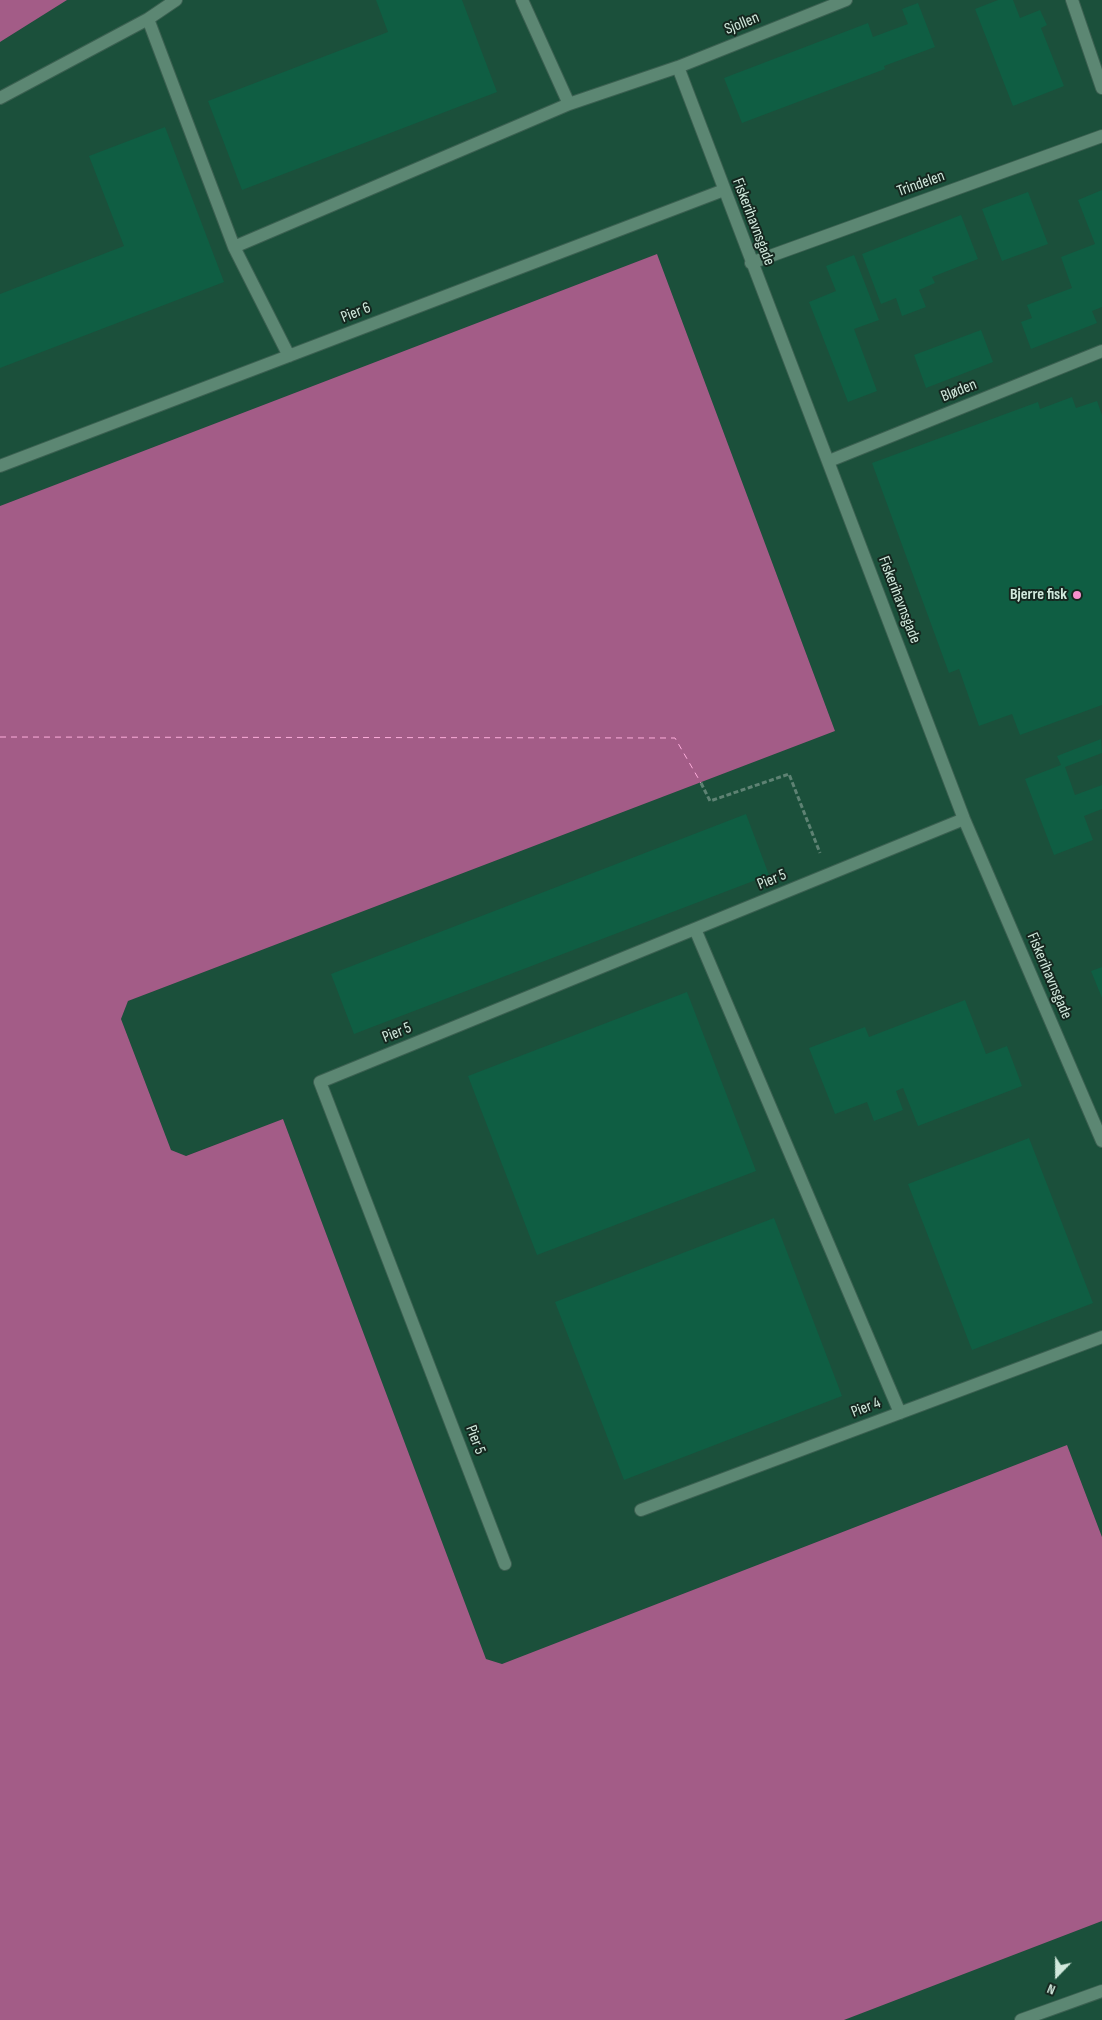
<!DOCTYPE html>
<meta charset="utf-8">
<style>
body{margin:0}
#map{position:relative;width:1102px;height:2020px;overflow:hidden;background:#1a4534;font-family:"Sofia Sans Condensed",sans-serif}
canvas{display:block}
.north{position:absolute;left:1032px;top:1950px;width:50px;height:50px;-webkit-text-stroke:4px #15271f;paint-order:stroke;rotate:202deg;font-size:14px;font-weight:700;line-height:20px;text-align:center;color:#d1e8dc}
.north::after{content:'';display:block;margin:auto;width:18px;height:22px;background:#d1e8dc;clip-path:polygon(50% 0,100% 100%,50% 72%,0 100%)}
</style>
<div id="map">
<canvas width="1102" height="2020"></canvas>
<div class="north">N</div>
</div>
<script>
const g = document.querySelector('canvas').getContext('2d');
g.lineJoin = 'round';
function paint(path, color) { g.fillStyle = color; g.fill(path, 'evenodd'); }
const poly = rows => new Path2D(rows.map(r => 'M' + r).join(''));
function stroke(path, color, width, dash) { g.strokeStyle = color; g.lineWidth = width; g.lineCap = dash ? 'butt' : 'round'; g.setLineDash(dash || []); g.stroke(path); }
function write(font, color, halo, rows, align = 'center') {
  g.font = font + ' "Sofia Sans Condensed",sans-serif'; g.lineWidth = 4; g.setLineDash([]); g.textBaseline = 'middle'; g.strokeStyle = halo; g.fillStyle = color; for (const [text, x, y, turn = 0] of rows) {
    g.save(); g.translate(x, y); g.rotate((+turn || 0) * Math.PI / 180); g.textAlign = isNaN(turn) ? turn : align; if (halo) g.strokeText(text, 0, 0); g.fillText(text, 0, 0); g.restore();
  }
}
const built = poly([
 [67,0,1102,0,1102,1537,1067,1445,502,1664,486,1659,283,1119,185,1156,171,1150,121,1019,128,1001,835,731,657,254,0,506,0,42],
 [1102,1921,1102,2020,844,2020]
]);
const water = poly([
 [0,0,67,0,0,42],
 [657,254,835,731,128,1001,121,1019,171,1150,186,1156,283,1119,486,1659,502,1664,1067,1445,1102,1537,1102,1921,844,2020,0,2020,0,506]
]);
const ferry = poly([
 [0,737,675,738,701,783]
]);
const building = poly([
 [376,0,462,0,497,92,242,190,208,101,388,32],
 [998,0,1013,0,1020,18,1040,10,1047,25,1041,28,1064,86,1013,106,975,9],
 [918,3,935,47,884,66,885,69,742,123,724,78,868,23,873,37,908,24,902,9],
 [165,127,224,282,0,368,0,294,124,246,89,156],
 [1102,190,1102,307,1092,311,1097,323,1031,349,1021,322,1032,318,1027,305,1072,288,1061,257,1095,244,1078,200],
 [1028,192,1048,244,1002,261,982,209],
 [961,215,978,259,932,277,935,283,919,290,926,307,902,316,896,298,881,304,862,254],
 [854,255,879,320,854,329,877,391,848,402,809,302,836,291,826,266],
 [981,330,993,362,926,388,914,355],
 [1072,397,1076,408,1097,401,1102,415,1102,705,1020,735,1012,714,979,726,959,669,949,673,872,463,1038,402,1040,409],
 [1101,739,1102,753,1065,767,1075,795,1102,785,1102,809,1084,816,1093,840,1054,855,1025,779,1061,765,1057,756],
 [746,814,769,875,354,1034,331,974],
 [1102,967,1102,998,1091,971],
 [687,992,756,1171,537,1255,468,1076],
 [965,1000,986,1054,1007,1046,1022,1086,918,1126,903,1088,896,1091,903,1110,874,1121,867,1102,835,1114,809,1048,865,1027,869,1037],
 [1029,1138,1093,1303,972,1350,908,1184],
 [774,1218,842,1396,624,1480,555,1302]
]);
const path = poly([
 [701,783,710,801,789,774,820,853]
]);
const minor = poly([
 [522,0,569,104],
 [1072,0,1102,88],
 [148,19,176,0],
 [678,67,964,819,1102,1141],
 [0,98,148,19,234,247,569,104,678,67,846,0],
 [234,247,289,356],
 [751,263,1102,136],
 [829,461,1102,351],
 [0,466,724,190],
 [695,929,900,1413],
 [641,1510,1102,1337],
 [505,1564,320,1082,964,819],
 [1021,2020,1102,1991]
]);
const markers = [
 [1077,595,5,"#f790ce"]
];
const streetNames = [
 ["Sjollen",742,24,-22],
 ["Trindelen",921,184,-20],
 ["Fiskerihavnsgade",753,222,69],
 ["Pier 6",356,313,-21],
 ["Bløden",959,391,-22],
 ["Fiskerihavnsgade",899,600,69],
 ["Pier 5",772,880,-22],
 ["Fiskerihavnsgade",1049,976,67],
 ["Pier 5",397,1033,-22],
 ["Pier 4",866,1408,-21],
 ["Pier 5",475,1440,69]
];
const poiNames = [
 ["Bjerre fisk",1067,595]
];
paint(built, '#1b503b');
paint(water, '#a35c87');
stroke(ferry, '#fdaddb', 1, [6, 5]);
paint(building, '#0f5e43');
stroke(minor, '#3b6051', 14);
stroke(path, '#5e8273', 3, [5, 2.5]);
stroke(minor, '#5c8773', 12);
for (const [x, y, r, color] of markers) { const dot = new Path2D(); dot.arc(x, y, r, 0, 2 * Math.PI); g.fillStyle = color; g.fill(dot); stroke(dot, '#15271f', 2); }
write('16px', '#d1e8dc', '#15271f', streetNames);
write('bold 16px', '#d1e8dc', '#15271f', poiNames, 'right');
</script>
